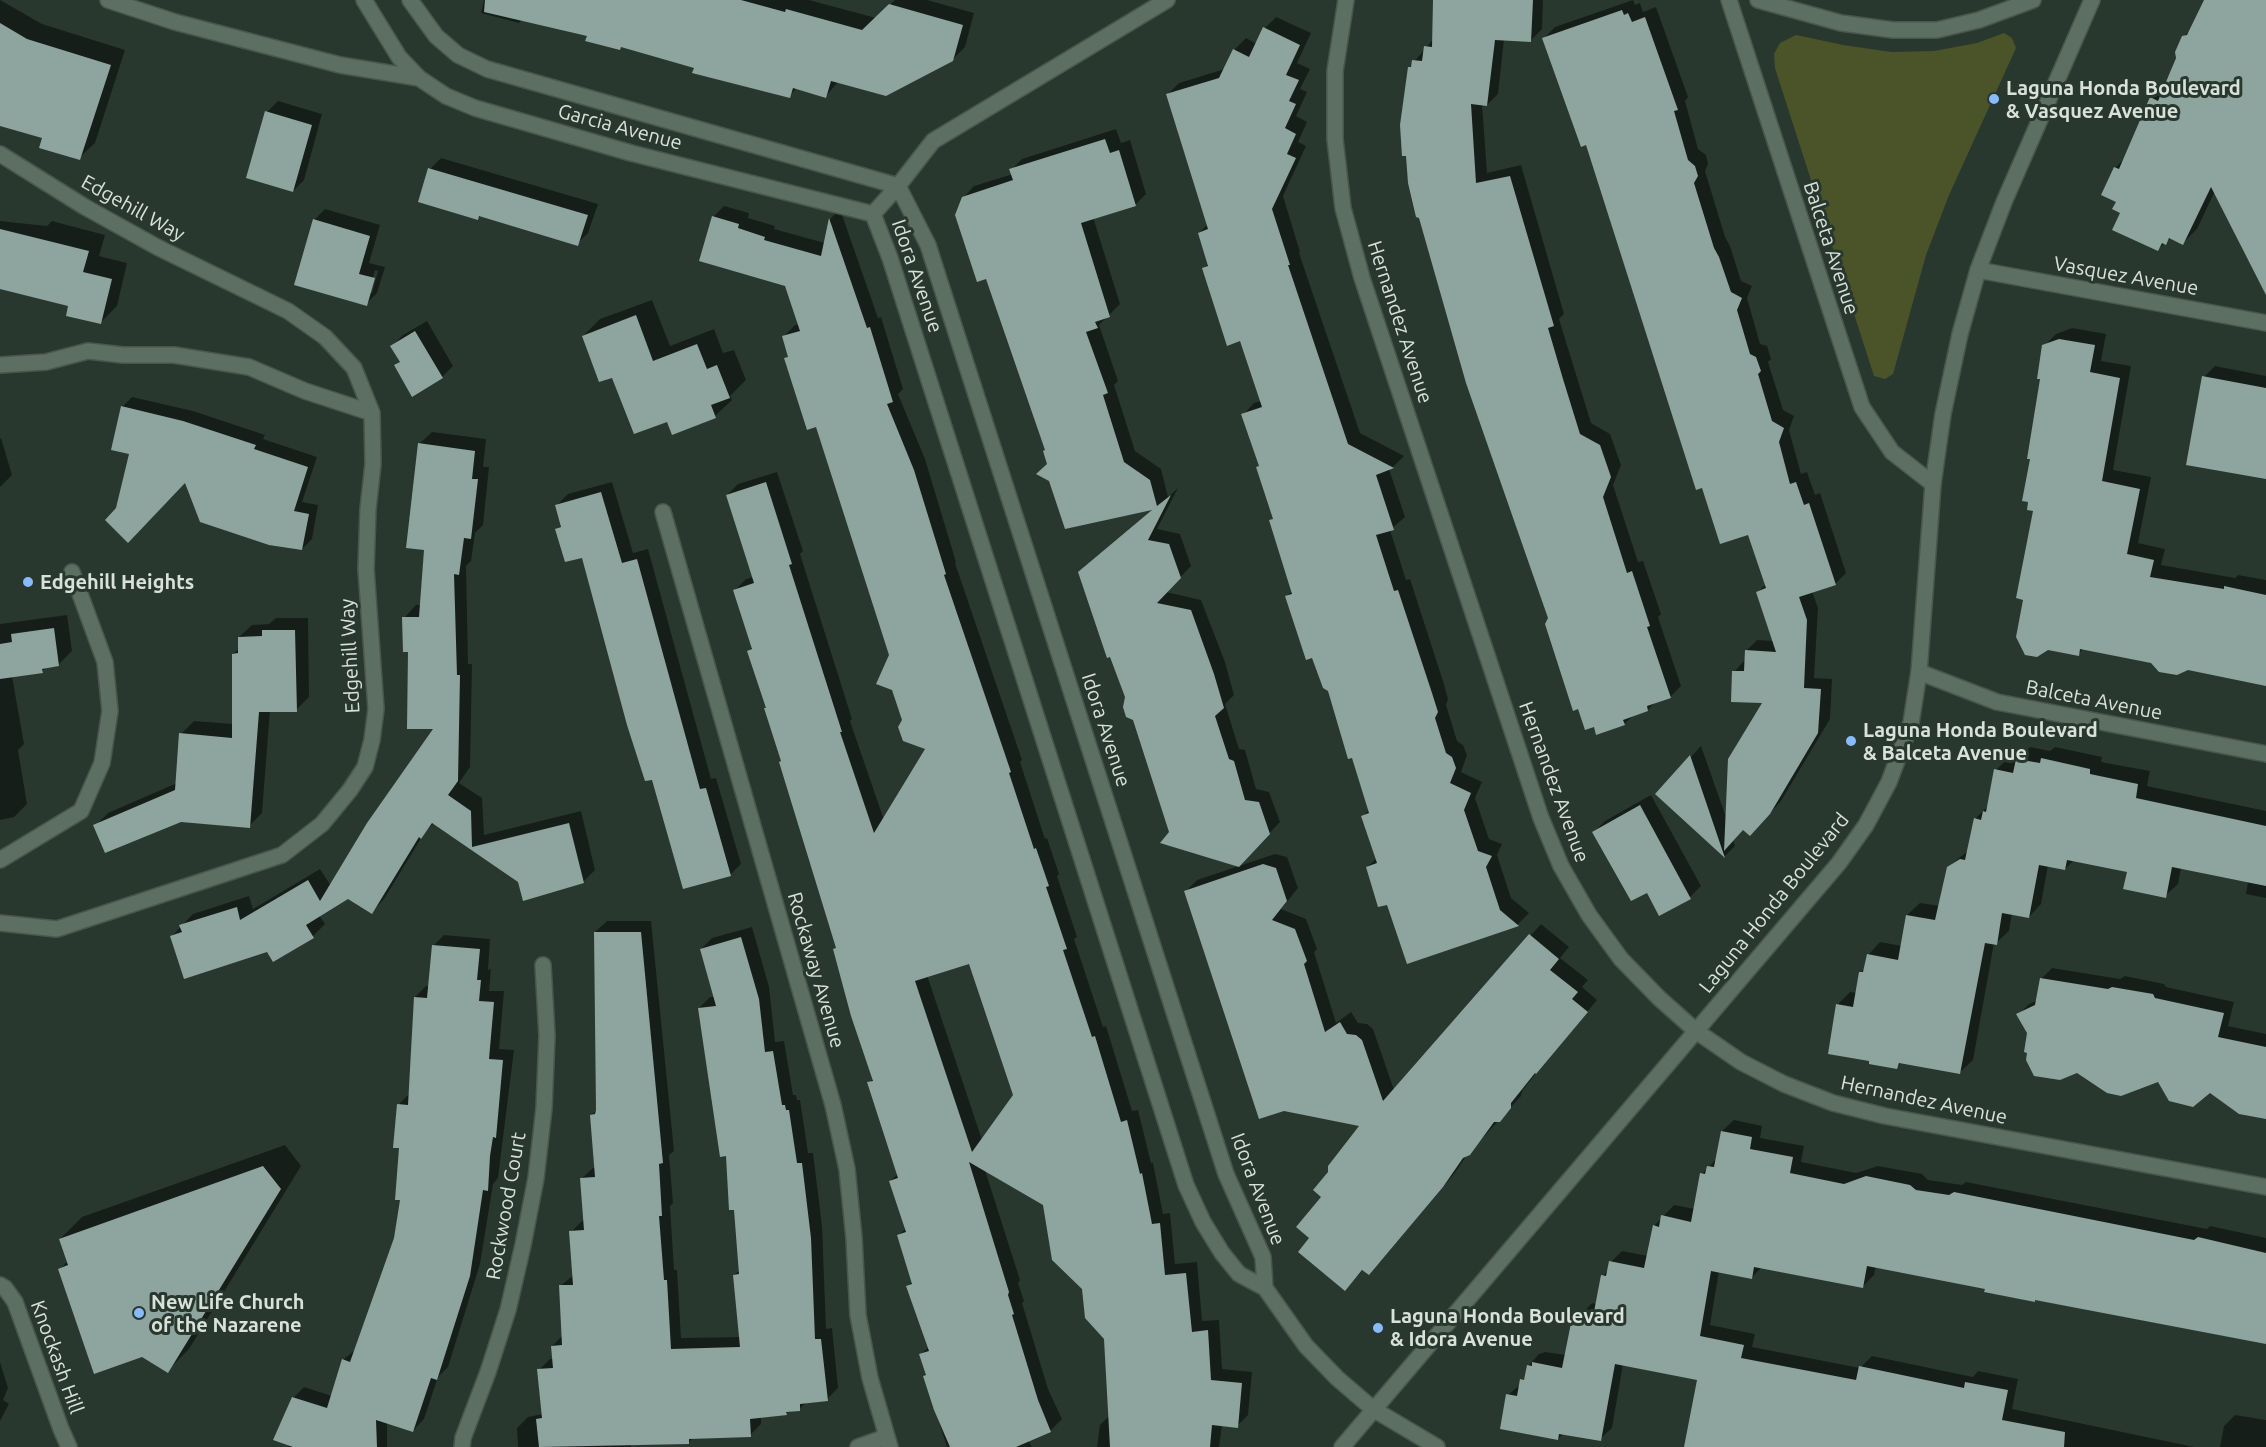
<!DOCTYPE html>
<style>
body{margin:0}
canvas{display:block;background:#29382f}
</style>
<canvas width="2266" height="1447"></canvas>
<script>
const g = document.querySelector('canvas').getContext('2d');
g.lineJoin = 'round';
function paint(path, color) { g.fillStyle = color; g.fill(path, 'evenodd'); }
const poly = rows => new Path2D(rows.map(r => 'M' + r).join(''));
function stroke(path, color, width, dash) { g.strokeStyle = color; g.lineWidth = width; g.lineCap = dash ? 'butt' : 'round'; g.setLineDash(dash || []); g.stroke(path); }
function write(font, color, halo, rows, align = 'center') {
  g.font = font + ' Ubuntu,sans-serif'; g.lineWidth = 6; g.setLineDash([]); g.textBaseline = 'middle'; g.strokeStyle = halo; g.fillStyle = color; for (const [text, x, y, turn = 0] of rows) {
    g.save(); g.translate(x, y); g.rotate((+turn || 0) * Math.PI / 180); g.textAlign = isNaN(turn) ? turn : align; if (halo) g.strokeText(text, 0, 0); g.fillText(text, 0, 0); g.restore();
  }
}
const green = poly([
 [2004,33,2012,38,2016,48,1949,195,1926,255,1893,374,1885,379,1874,376,1775,68,1774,54,1780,43,1796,35,1843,45,1891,52,1934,51,1977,43]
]);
const shadow = poly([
 [0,0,42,24,125,50,95,143,79,158,44,137,0,99],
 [484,0,809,0,876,18,895,0,927,0,974,13,965,47,952,60,838,82,826,96,797,88,789,96,588,35,523,19,519,23,481,13],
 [1435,0,1543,0,1542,29,1531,40,1504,39,1498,94,1487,105,1482,104,1487,173,1521,165,1564,314,1559,319,1591,423,1610,434,1621,465,1613,485,1638,562,1643,561,1661,614,1658,617,1681,686,1670,697,1656,701,1648,710,1634,715,1624,724,1550,619,1409,68,1434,38],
 [1633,0,1635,5,1640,3,1643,12,1656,7,1688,97,1685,101,1698,149,1706,155,1708,164,1705,171,1725,237,1730,246,1741,281,1752,286,1747,298,1760,344,1767,346,1771,359,1768,362,1783,410,1794,416,1789,430,1801,474,1807,472,1815,495,1820,493,1846,573,1835,584,1812,591,1818,608,1814,678,1832,679,1830,719,1781,801,1761,823,1744,828,1733,840,1735,846,1725,856,1657,794,1701,746,1727,820,1765,702,1734,672,1745,660,1746,651,1757,640,1774,641,1758,592,1766,584,1749,533,1544,38,1555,27],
 [2206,0,2266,0,2266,245,2215,191,2197,229,2183,243,2171,238,2158,249,2122,212,2118,201,2115,168,2127,156,2151,98,2166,85,2183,37,2191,30],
 [1276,17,1311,33,1297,63,1310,69,1300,89,1307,92,1296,116,1307,122,1298,142,1306,146,1283,196,1300,252,1299,253,1360,433,1404,456,1393,467,1389,469,1405,517,1390,530,1406,580,1410,579,1443,681,1448,699,1446,705,1457,741,1463,745,1467,755,1461,772,1482,782,1475,798,1489,839,1502,844,1497,855,1511,898,1529,913,1518,924,1408,962,1388,903,1367,867,1377,858,1363,816,1369,810,1353,756,1329,689,1286,597,1293,590,1271,521,1274,517,1257,467,1260,465,1243,415,1254,403,1261,401,1241,340,1204,268,1209,263,1199,233,1208,224,1167,95,1179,83,1225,69,1234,50,1246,38,1257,44,1265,28],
 [278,101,322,114,304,180,293,191,267,112],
 [1116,129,1121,143,1130,140,1146,194,1135,205,1093,217,1120,304,1099,325,1118,381,1114,385,1135,451,1161,469,1168,497,1178,488,1157,529,1180,534,1191,566,1166,592,1201,600,1225,662,1234,695,1225,704,1239,749,1245,750,1256,789,1269,792,1280,822,1250,854,1171,832,1127,697,1080,573,1155,508,1048,464,1046,449,963,198,974,186,1013,174,1011,170,1022,159],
 [441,158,598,204,588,233,577,244,481,215,477,219,430,169],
 [724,206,749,213,748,218,775,226,774,229,825,243,830,219,840,209,878,318,881,317,903,389,898,394,925,459,956,562,955,563,1022,760,1020,762,1045,839,1047,838,1059,874,1057,876,1077,937,1074,939,1103,1027,1106,1026,1132,1111,1138,1110,1151,1163,1153,1163,1163,1214,1170,1213,1175,1264,1197,1262,1202,1321,1219,1320,1222,1369,1252,1372,1248,1415,1237,1426,1222,1425,1219,1447,1097,1447,1100,1425,1110,1415,1106,1339,1044,1204,985,1170,1020,1280,1018,1283,1024,1301,1022,1303,1048,1389,1062,1419,1051,1430,1028,1440,1032,1447,947,1447,924,1376,927,1373,921,1354,929,1347,908,1286,913,1281,899,1235,906,1228,890,1181,898,1174,869,1083,874,1078,837,947,768,707,749,651,753,646,735,590,746,579,754,577,727,495,738,484,777,472,803,551,800,554,852,719,850,721,884,820,928,749,903,720,891,655,817,425,786,359,789,356,784,336,795,325,800,324,786,285,713,217],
 [970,962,1014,1096,982,1140,927,975],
 [325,209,380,225,369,263,385,267,377,293,366,304,314,220],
 [375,270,378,271,372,293,369,293],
 [0,221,47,226,52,221,105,235,99,256,127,263,117,306,100,323,70,305,0,288],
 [652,300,670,346,714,329,723,353,734,350,746,380,730,396,732,400,715,416,668,420,613,376,583,336,600,319],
 [427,321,453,366,442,377,396,366,401,361,392,346,403,335],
 [2072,328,2106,334,2101,361,2131,366,2113,470,2151,477,2138,543,2165,549,2161,565,2235,578,2238,575,2266,580,2266,685,2084,648,2078,654,2024,598,2035,510,2032,458,2042,378,2044,346,2056,334],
 [2215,366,2266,376,2266,478,2204,377],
 [132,397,193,411,265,435,263,439,317,457,302,502,318,505,312,539,302,549,186,481,117,509,131,453,122,407],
 [432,432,486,439,483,467,489,467,483,525,475,533,471,561,466,566,468,664,472,664,470,767,459,783,482,798,484,835,581,811,595,870,583,882,520,881,434,823,425,832,384,899,372,912,348,897,319,915,325,924,313,936,267,950,172,936,193,914,249,896,253,909,320,869,331,886,436,728,409,650,404,618,416,605,421,605,426,548,419,444],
 [1,438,12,475,0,487,0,439],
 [612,482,633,553,648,549,711,779,716,778,741,864,730,875,653,779,583,556,557,529,562,524,557,505,568,494],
 [67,615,72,651,58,665,47,667,42,671,12,676,24,744,18,750,27,804,14,817,0,820,0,624],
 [276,618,308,618,309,697,296,710,270,710,262,813,249,826,180,820,95,826,108,813,177,783,181,734,194,721,234,724,233,654,240,648,239,637,252,625,269,624],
 [2030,747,2050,751,2055,747,2102,757,2101,762,2150,771,2147,786,2266,811,2266,898,2246,894,2248,881,2181,868,2178,884,2165,896,2128,871,2074,860,2065,869,2048,865,2041,904,2029,917,2012,913,2009,931,1996,943,1994,943,1973,1060,1960,1072,1902,1062,1897,1067,1837,1005,1850,992,1857,993,1861,972,1866,967,1868,955,1880,942,1902,946,1907,915,1920,903,1940,906,1948,867,1969,850,1975,819,1988,806,1996,770,2008,758,2017,759],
 [1651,795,1701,886,1690,897,1647,891,1594,832,1605,821],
 [1275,854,1287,857,1298,888,1281,909,1306,919,1317,949,1314,952,1336,1023,1351,1012,1358,1023,1367,1024,1373,1029,1394,1090,1541,924,1569,947,1560,958,1588,980,1582,987,1597,1000,1537,1072,1522,1091,1521,1096,1467,1155,1454,1174,1380,1262,1364,1269,1345,1289,1312,1238,1329,1172,1362,1125,1186,891,1197,880],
 [607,921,651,921,674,1151,669,1155,673,1203,670,1206,674,1270,677,1270,681,1338,740,1337,734,1275,740,1270,736,1208,699,1008,710,997,715,997,701,949,712,938,752,927,769,987,775,1042,784,1041,793,1095,796,1095,797,1100,800,1100,808,1153,813,1153,822,1226,826,1329,832,1328,838,1388,827,1399,807,1402,799,1409,789,1410,786,1413,761,1416,761,1424,750,1435,694,1437,688,1443,631,1445,631,1447,518,1447,517,1428,528,1417,543,1414,539,1370,550,1359,554,1359,552,1346,563,1335,560,1286,574,1275,571,1232,582,1221,585,1220,581,1179,593,1168,596,1168,591,1115,598,1109,595,932],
 [444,935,490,939,488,970,491,969,489,991,504,991,499,1049,514,1050,498,1178,493,1184,480,1264,448,1367,438,1377,424,1419,413,1431,387,1422,387,1447,289,1447,293,1398,304,1387,332,1396,343,1360,356,1349,396,1238,402,1199,398,1105,410,1093,415,997,426,986,430,987,433,946],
 [2052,968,2120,979,2125,976,2164,984,2166,987,2234,1002,2228,1026,2266,1034,2266,1113,2210,1091,2158,1081,2029,1033,2018,1015,2029,1004,2038,1000,2041,979],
 [1734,1120,1762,1126,1760,1138,1804,1146,1801,1162,1856,1173,1878,1166,1922,1174,1928,1180,1962,1185,1966,1182,2207,1229,2210,1226,2266,1238,2266,1340,1876,1266,1874,1275,1863,1286,1762,1267,1751,1278,1719,1271,1710,1325,1755,1334,1752,1347,1860,1368,1872,1356,1973,1377,1978,1371,2018,1379,2012,1409,2194,1447,1699,1447,1698,1379,1623,1364,1612,1428,1600,1439,1564,1433,1558,1439,1508,1395,1521,1384,1527,1375,1528,1366,1539,1354,1545,1352,1566,1355,1572,1324,1592,1303,1597,1304,1603,1276,1609,1269,1611,1262,1622,1251,1648,1256,1654,1226,1674,1205,1695,1209,1702,1174,1718,1157,1722,1131],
 [285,1145,301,1166,189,1349,167,1371,60,1269,68,1261,60,1239,82,1217],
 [0,1362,8,1388,3,1400,9,1404,0,1421],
 [2235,1415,2266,1420,2266,1447,2220,1447,2224,1426]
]);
const building = poly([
 [485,0,741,0,785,12,786,9,862,30,889,4,963,25,953,61,886,96,831,81,826,98,793,88,790,98,692,73,694,68,621,47,620,50,585,41,587,36,484,12],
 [1433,0,1533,0,1531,42,1495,40,1487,106,1471,104,1476,183,1510,176,1554,326,1548,328,1563,379,1580,434,1600,445,1611,477,1603,497,1627,573,1632,571,1650,626,1647,627,1671,698,1647,706,1648,711,1623,720,1625,725,1596,735,1594,727,1585,730,1578,709,1573,711,1545,624,1548,618,1466,383,1419,218,1416,217,1408,183,1406,156,1402,156,1400,125,1408,67,1411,67,1412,60,1422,61,1424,46,1432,47],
 [2204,0,2266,0,2266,295,2211,187,2183,245,2169,238,2166,245,2162,243,2158,251,2112,230,2120,213,2112,209,2116,202,2101,195,2114,167,2119,169,2150,97,2158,101,2176,58,2175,52,2182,36,2187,35],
 [1622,10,1624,15,1628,13,1632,22,1645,17,1678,110,1674,111,1688,160,1695,166,1698,176,1694,183,1714,248,1719,257,1731,292,1742,298,1737,310,1750,354,1756,357,1761,371,1758,374,1772,421,1784,428,1779,442,1790,484,1796,482,1804,505,1809,503,1836,585,1799,597,1807,620,1804,688,1821,689,1818,733,1770,814,1750,836,1743,830,1724,851,1728,759,1762,703,1731,702,1732,671,1744,671,1745,650,1776,652,1756,592,1766,588,1748,535,1720,544,1702,488,1696,490,1586,145,1581,147,1542,38],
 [0,23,27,39,111,65,80,160,39,148,42,138,0,126],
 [1263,27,1300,45,1286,75,1299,80,1289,101,1296,104,1285,128,1296,134,1287,154,1296,158,1272,209,1290,265,1288,265,1348,444,1394,468,1376,475,1394,530,1376,535,1394,591,1398,590,1432,693,1438,712,1435,718,1446,753,1452,757,1456,768,1450,783,1471,793,1464,810,1478,851,1492,856,1486,867,1500,910,1519,926,1407,964,1387,905,1378,907,1366,867,1377,863,1361,816,1369,813,1352,758,1348,759,1328,691,1323,688,1312,658,1306,660,1285,596,1292,594,1269,520,1273,519,1256,467,1259,466,1241,414,1262,407,1240,341,1227,346,1202,268,1208,266,1198,233,1208,229,1166,94,1219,78,1233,49,1249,57],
 [265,111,312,125,293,192,246,178],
 [1105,139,1110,153,1119,150,1136,206,1081,223,1110,317,1095,322,1098,328,1086,332,1108,393,1103,395,1124,462,1150,480,1157,506,1171,495,1148,540,1169,544,1181,578,1157,603,1191,610,1214,674,1224,708,1215,716,1229,759,1234,761,1245,800,1259,802,1270,834,1239,867,1160,843,1169,832,1133,720,1126,717,1123,707,1125,697,1110,657,1107,658,1078,572,1152,510,1065,529,1049,481,1036,474,1047,464,1043,451,1045,450,986,279,977,282,955,215,962,197,1013,180,1009,169],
 [428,168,588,215,578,246,479,216,478,220,418,202],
 [712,216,739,224,738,228,765,237,764,240,821,256,829,218,867,328,870,327,893,402,887,404,914,470,946,574,944,575,1011,772,1009,773,1034,849,1036,848,1049,886,1046,887,1067,949,1063,950,1092,1037,1095,1036,1121,1122,1127,1120,1140,1174,1142,1173,1152,1224,1160,1223,1165,1275,1186,1273,1192,1332,1208,1330,1211,1380,1242,1383,1238,1428,1212,1425,1210,1447,1110,1447,1104,1339,1085,1318,1082,1289,1052,1260,1043,1205,969,1162,1009,1292,1008,1295,1014,1314,1012,1315,1038,1400,1051,1432,1016,1447,950,1447,934,1410,923,1376,926,1375,919,1354,929,1351,906,1286,912,1284,897,1235,906,1232,889,1181,898,1178,867,1082,873,1081,851,1016,833,949,836,948,779,762,781,761,764,708,766,708,747,651,752,649,733,590,754,583,726,495,766,482,792,564,789,565,842,732,840,732,874,833,925,749,903,741,898,727,902,720,892,690,876,684,889,655,816,427,807,430,784,358,788,357,782,336,800,331,785,286,699,261],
 [969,964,1013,1095,972,1152,915,981],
 [313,219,370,236,359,274,375,278,367,306,294,285],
 [0,229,89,251,83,272,112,279,101,324,66,316,68,306,0,289],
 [636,315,653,361,697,344,707,369,717,365,730,398,711,405,716,418,672,435,667,422,634,434,612,378,599,382,582,336],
 [415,331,443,378,412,397,394,365,400,362,390,346],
 [2059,339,2095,345,2090,372,2120,378,2102,481,2140,489,2127,554,2154,560,2150,577,2224,589,2224,586,2266,595,2266,686,2188,670,2177,675,2159,672,2151,663,2080,649,2079,656,2048,650,2037,657,2025,655,2016,637,2023,600,2016,598,2033,511,2027,510,2028,502,2022,501,2030,459,2027,459,2040,379,2037,379,2042,345],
 [2202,376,2266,388,2266,479,2186,465],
 [121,406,183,421,256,445,254,449,308,467,294,511,309,514,302,550,269,545,200,522,185,483,128,543,105,520,116,508,129,454,111,450],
 [418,443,475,451,472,479,478,479,471,539,464,538,459,575,454,574,457,675,460,675,458,781,448,795,471,811,472,847,569,823,584,883,523,901,518,882,432,823,421,839,419,837,372,914,348,899,306,925,314,938,273,962,267,952,184,979,170,936,182,932,179,925,237,907,240,920,308,880,320,901,367,823,433,729,407,729,408,652,403,652,402,617,419,617,424,550,406,548],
 [601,492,622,563,637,559,700,789,706,788,731,876,683,889,652,780,645,781,627,725,582,558,565,562,555,529,561,527,555,505],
 [54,628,59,666,42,669,43,673,0,679,0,644,12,642,11,634],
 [262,630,295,630,297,712,259,712,250,828,181,822,105,853,93,825,175,790,179,733,232,738,232,654,238,653,238,637,262,636],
 [1690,755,1725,858,1655,794],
 [2041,758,2090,769,2090,774,2138,784,2136,798,2266,826,2266,886,2172,867,2166,898,2123,889,2127,872,2067,860,2065,870,2039,865,2029,918,2002,913,1997,945,1985,943,1960,1074,1899,1063,1897,1069,1869,1064,1869,1061,1828,1054,1836,1004,1853,1007,1859,972,1863,972,1867,954,1898,960,1906,915,1935,920,1947,867,1960,859,1965,860,1974,818,1981,820,1983,811,1986,812,1994,769,2013,773,2016,759,2040,763],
 [1640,805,1691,899,1659,916,1647,893,1631,901,1592,832],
 [1263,864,1276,868,1287,901,1272,920,1295,929,1307,961,1304,964,1325,1032,1340,1022,1347,1034,1356,1035,1362,1040,1383,1101,1529,934,1559,959,1550,970,1578,992,1572,999,1588,1012,1536,1074,1535,1073,1511,1103,1511,1108,1500,1122,1494,1122,1470,1155,1463,1158,1443,1187,1369,1275,1362,1270,1345,1291,1298,1252,1309,1238,1296,1227,1321,1197,1313,1190,1328,1172,1328,1166,1359,1126,1284,1111,1259,1119,1184,891],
 [594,932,641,932,663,1163,659,1164,662,1216,659,1216,664,1280,667,1280,671,1349,740,1347,733,1275,739,1274,734,1210,729,1210,726,1156,720,1157,698,1008,716,1006,700,949,741,937,759,999,765,1052,773,1051,782,1105,785,1105,786,1110,789,1110,797,1163,802,1163,811,1238,815,1339,821,1339,828,1401,800,1404,800,1411,786,1412,787,1415,750,1419,751,1437,689,1439,689,1444,539,1447,536,1419,542,1418,537,1369,553,1368,551,1346,562,1345,559,1285,573,1285,569,1231,584,1230,580,1178,595,1177,590,1115,595,1114,596,1110],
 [432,945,480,949,477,980,481,980,479,1001,494,1002,489,1059,503,1060,496,1138,493,1137,490,1156,488,1191,483,1190,470,1276,437,1380,431,1378,413,1432,376,1420,377,1447,293,1447,273,1440,292,1397,327,1408,342,1359,350,1362,394,1238,400,1200,395,1200,399,1148,393,1148,397,1104,408,1105,414,997,427,998],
 [2040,978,2108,989,2112,987,2153,994,2155,998,2224,1013,2218,1037,2266,1047,2266,1119,2239,1114,2210,1093,2193,1107,2169,1101,2158,1082,2121,1096,2107,1093,2077,1073,2060,1080,2034,1076,2026,1060,2027,1053,2024,1052,2027,1033,2016,1014,2035,1005],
 [1721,1131,1752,1137,1750,1149,1793,1157,1790,1173,1844,1184,1866,1176,1910,1185,1916,1190,1949,1195,1954,1192,2194,1240,2198,1237,2266,1253,2266,1344,2035,1300,2035,1302,1984,1292,1985,1289,1867,1266,1863,1288,1754,1267,1752,1279,1711,1271,1700,1336,1744,1345,1741,1358,1856,1380,1859,1366,1964,1388,1965,1382,2008,1390,2002,1420,2065,1432,2064,1447,1684,1447,1697,1380,1615,1364,1601,1441,1559,1434,1558,1440,1500,1429,1506,1394,1517,1396,1520,1379,1524,1380,1527,1365,1532,1366,1532,1362,1562,1368,1571,1323,1577,1325,1579,1314,1593,1317,1601,1275,1606,1276,1609,1261,1644,1268,1653,1225,1659,1227,1661,1215,1691,1222,1700,1173,1705,1174,1707,1166,1714,1167],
 [263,1166,281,1189,168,1373,142,1357,94,1374,58,1269,68,1265,59,1239]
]);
const minor = poly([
 [108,0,175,22,340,65,419,78],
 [364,0,399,57,419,78,446,96,475,108,631,153,873,214],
 [410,0,436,36,458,55,487,69,898,186,928,245,1226,1174,1263,1257,1265,1288],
 [1346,0,1335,71,1335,139,1343,208,1362,278,1541,818,1561,866,1589,915,1621,959,1659,998,1696,1031,1741,1062,1784,1084,1833,1103,1885,1116,2266,1187],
 [1729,0,1862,407,1892,452,1933,484],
 [1758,0,1841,23,1893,30,1937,30,1979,20,2033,0],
 [0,154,85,207,157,247,288,311,325,337,354,368,372,413,373,464,368,509,366,569,376,709,372,740,365,767,350,790,322,824,282,855,57,929,0,923],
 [873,214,890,258,1186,1185,1203,1222,1222,1253,1239,1274,1265,1288,1306,1346,1337,1378,1373,1409,1437,1447],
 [873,214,898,186,933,141,1167,0],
 [1978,270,2266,323],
 [0,365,46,362,88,351,123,355,174,355,249,367,305,391,372,413],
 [663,512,833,1105,847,1169,854,1238,858,1315,870,1378,890,1447],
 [1919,672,1997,702,2266,754],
 [0,860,81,811,102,763,110,711,105,662,72,572],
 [0,1285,5,1288,15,1302,61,1429,69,1447],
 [462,1447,463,1438,488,1372,508,1310,523,1245,536,1178,544,1108,547,1036,543,965],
 [858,1447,886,1437]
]);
const tertiary = poly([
 [1342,1447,1839,863,1866,825,1889,782,1911,723,1919,672,1933,484,1943,414,1960,334,1978,270,2004,202,2092,0]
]);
const markers = [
 [1994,99,6,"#87bbfb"],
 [28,582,6,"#87bbfb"],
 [1851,741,6,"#87bbfb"],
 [139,1313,6,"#87bbfb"],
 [1378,1328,6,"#87bbfb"]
];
const poiNames = [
 ["Laguna Honda Boulevard",2006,88],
 ["& Vasquez Avenue",2006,111],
 ["Edgehill Heights",40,582],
 ["Laguna Honda Boulevard",1863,730],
 ["& Balceta Avenue",1863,753],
 ["New Life Church",151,1302],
 ["of the Nazarene",151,1325],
 ["Laguna Honda Boulevard",1390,1316],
 ["& Idora Avenue",1390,1339]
];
const streetNames = [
 ["Garcia Avenue",620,127,15],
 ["Edgehill Way",133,208,29],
 ["Balceta Avenue",1831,248,72],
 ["Idora Avenue",917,276,71],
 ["Vasquez Avenue",2126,276,10],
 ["Hernandez Avenue",1400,322,72],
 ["Edgehill Way",350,656,-93],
 ["Balceta Avenue",2094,700,11],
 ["Idora Avenue",1106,730,72],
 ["Hernandez Avenue",1554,782,70],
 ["Laguna Honda Boulevard",1774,903,-51],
 ["Rockaway Avenue",816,970,74],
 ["Hernandez Avenue",1924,1100,12],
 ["Idora Avenue",1258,1189,69],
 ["Rockwood Court",506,1206,-80],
 ["Knockash Hill",57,1357,70]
];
paint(green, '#4b5329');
paint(shadow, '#0007');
paint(building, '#8ea49e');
stroke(minor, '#49564e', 18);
stroke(tertiary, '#49564e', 18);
stroke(minor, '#5d6e63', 15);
stroke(tertiary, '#5d6e63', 15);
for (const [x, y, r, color] of markers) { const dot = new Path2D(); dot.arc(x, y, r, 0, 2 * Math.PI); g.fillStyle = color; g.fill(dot); stroke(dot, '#29382f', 2); }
write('bold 20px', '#d8e2db', '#29382f', poiNames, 'left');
write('20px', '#d8e2db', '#29382f', streetNames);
</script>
